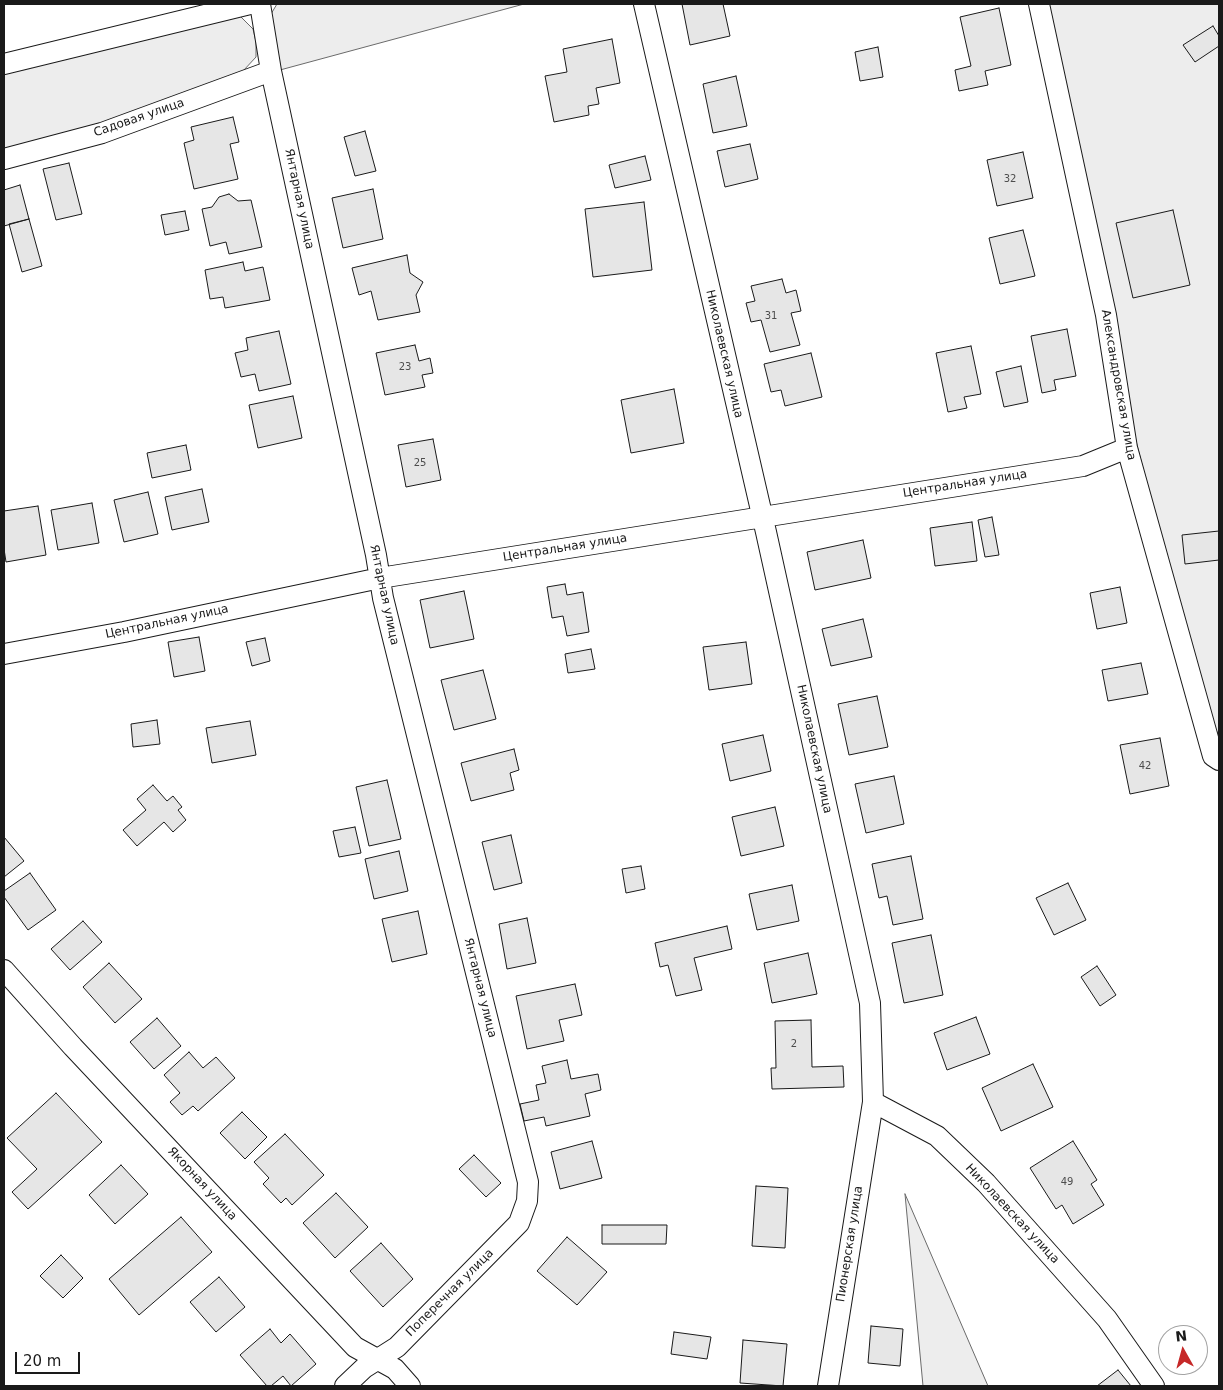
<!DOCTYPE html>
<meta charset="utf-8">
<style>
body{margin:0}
#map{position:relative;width:1223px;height:1390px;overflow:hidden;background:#fff;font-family:"DejaVu Sans",sans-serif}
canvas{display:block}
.frame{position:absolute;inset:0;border:5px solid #1a1a1a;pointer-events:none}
.north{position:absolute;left:1158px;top:1325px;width:50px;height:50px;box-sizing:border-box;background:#fff;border:1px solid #a3a3a3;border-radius:50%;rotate:353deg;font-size:14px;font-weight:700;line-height:20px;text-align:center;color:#1a1a1a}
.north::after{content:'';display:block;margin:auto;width:18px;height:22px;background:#c62828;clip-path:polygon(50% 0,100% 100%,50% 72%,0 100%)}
.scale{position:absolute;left:15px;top:1352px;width:65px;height:22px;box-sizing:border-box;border:2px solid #1a1a1a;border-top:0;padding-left:6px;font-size:15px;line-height:18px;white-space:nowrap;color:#1a1a1a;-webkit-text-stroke:4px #fff;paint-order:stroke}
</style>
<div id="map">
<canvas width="1223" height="1390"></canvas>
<div class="frame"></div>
<div class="north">N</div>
<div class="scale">20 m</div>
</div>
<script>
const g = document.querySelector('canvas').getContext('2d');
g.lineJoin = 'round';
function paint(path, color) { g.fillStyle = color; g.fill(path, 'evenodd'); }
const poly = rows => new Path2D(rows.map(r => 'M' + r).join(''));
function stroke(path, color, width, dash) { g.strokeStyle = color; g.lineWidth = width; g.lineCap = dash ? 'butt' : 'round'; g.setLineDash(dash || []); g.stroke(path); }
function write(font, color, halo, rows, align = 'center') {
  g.font = font + ' "DejaVu Sans",sans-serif'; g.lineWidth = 4; g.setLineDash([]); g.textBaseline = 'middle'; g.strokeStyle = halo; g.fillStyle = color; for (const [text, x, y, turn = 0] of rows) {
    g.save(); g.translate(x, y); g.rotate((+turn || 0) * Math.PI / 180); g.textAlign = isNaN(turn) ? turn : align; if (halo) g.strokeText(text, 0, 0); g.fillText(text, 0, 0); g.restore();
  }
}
const built = poly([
 [277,4,524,4,280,70,268,19,277,4],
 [1046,4,1219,4,1219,733,1208,727,1134,433,1046,4],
 [240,16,253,29,256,42,256,57,243,71,99,124,4,150,4,71,240,16],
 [905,1194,988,1386,923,1386,905,1194]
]);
const building = poly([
 [682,4,723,4,730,36,690,45,682,4],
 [999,8,1011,65,985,71,988,85,959,91,955,70,971,66,960,17,999,8],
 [1213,26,1219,36,1219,46,1195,62,1183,45,1213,26],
 [612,39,620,83,596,88,599,104,588,106,589,115,554,122,545,76,567,72,563,49,612,39],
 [878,47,883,77,860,81,855,52,878,47],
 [736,76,747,126,713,133,703,84,736,76],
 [233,117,239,142,230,144,238,179,194,189,184,143,194,140,191,127,233,117],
 [365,131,376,171,355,176,344,137,365,131],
 [750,144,758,179,725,187,717,151,750,144],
 [1023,152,1033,198,997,206,987,160,1023,152],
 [645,156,651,180,615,188,609,165,645,156],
 [69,163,82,214,56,220,43,169,69,163],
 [20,185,29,219,4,226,4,190,20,185],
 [373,189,383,239,343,248,332,198,373,189],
 [229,194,238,201,251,200,262,247,229,254,226,242,210,246,202,209,212,207,219,197,229,194],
 [644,202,652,270,593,277,585,209,644,202],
 [1173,210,1190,285,1133,298,1116,223,1173,210],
 [185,211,189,230,165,235,161,215,185,211],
 [29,219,42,266,22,272,9,224,29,219],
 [1023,230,1035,276,1000,284,989,238,1023,230],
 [407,255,410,273,423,282,416,295,420,312,378,320,371,291,359,295,352,268,407,255],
 [243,262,245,271,263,267,270,300,225,308,223,297,210,299,205,270,243,262],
 [782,279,786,293,796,290,801,311,791,313,800,345,770,352,761,320,751,322,746,303,755,301,751,286,782,279],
 [1067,329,1076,376,1054,380,1056,390,1042,393,1031,336,1067,329],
 [279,331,291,384,259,391,255,374,241,377,235,353,248,350,246,338,279,331],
 [415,345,419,361,430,358,433,373,422,375,425,387,385,395,376,353,415,345],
 [971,346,981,394,964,397,967,408,948,412,936,353,971,346],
 [811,353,822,397,785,406,781,390,771,392,764,364,811,353],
 [1021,366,1028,402,1004,407,996,372,1021,366],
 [674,389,684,443,631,453,621,400,674,389],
 [293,396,302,438,258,448,249,405,293,396],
 [433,439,441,480,406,487,398,445,433,439],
 [186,445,191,470,152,478,147,453,186,445],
 [202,489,209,522,172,530,165,497,202,489],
 [148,492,158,534,124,542,114,500,148,492],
 [92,503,99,543,58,550,51,510,92,503],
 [38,506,46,555,6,562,4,549,4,511,38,506],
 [992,517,999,555,985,557,978,520,992,517],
 [972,522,977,561,935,566,930,528,972,522],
 [1219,531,1219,560,1185,564,1182,535,1219,531],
 [863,540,871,578,815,590,807,552,863,540],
 [565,584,567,595,583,592,589,632,567,636,563,616,552,618,547,587,565,584],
 [1120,587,1127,623,1097,629,1090,593,1120,587],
 [464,591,474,639,430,648,420,600,464,591],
 [863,619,872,657,831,666,822,629,863,619],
 [199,637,205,671,174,677,168,642,199,637],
 [265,638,270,661,252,666,246,642,265,638],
 [746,642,752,684,709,690,703,647,746,642],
 [591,649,595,669,568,673,565,654,591,649],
 [1141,663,1148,694,1108,701,1102,670,1141,663],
 [483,670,496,719,454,730,441,680,483,670],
 [877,696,888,747,849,755,838,704,877,696],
 [157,720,160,744,133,747,131,724,157,720],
 [250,721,256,755,212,763,206,728,250,721],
 [763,735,771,771,730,781,722,744,763,735],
 [1160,738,1169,786,1130,794,1120,745,1160,738],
 [514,749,519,770,510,773,514,790,471,801,461,763,514,749],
 [894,776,904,824,866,833,855,784,894,776],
 [387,780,401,839,369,846,356,787,387,780],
 [153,785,167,801,173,796,182,807,178,810,186,820,173,832,164,822,137,846,123,830,146,810,137,799,153,785],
 [775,807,784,846,741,856,732,817,775,807],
 [355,827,361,853,339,857,333,831,355,827],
 [511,835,522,883,494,890,482,842,511,835],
 [4,837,24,861,4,877,4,837],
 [399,851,408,891,374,899,365,859,399,851],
 [911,856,923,919,893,925,887,896,879,898,872,864,911,856],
 [641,866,645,889,626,893,622,869,641,866],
 [30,873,56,910,28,930,4,897,4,891,30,873],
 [1068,883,1086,920,1054,935,1036,898,1068,883],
 [792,885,799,921,757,930,749,894,792,885],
 [418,911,427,954,392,962,382,919,418,911],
 [527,918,536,963,507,969,499,924,527,918],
 [83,921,102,942,70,970,51,949,83,921],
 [727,926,732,949,694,958,702,990,676,996,668,965,660,967,655,943,727,926],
 [931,935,943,995,904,1003,892,943,931,935],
 [808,953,817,994,772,1003,764,963,808,953],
 [109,963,142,999,115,1023,83,987,109,963],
 [1097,966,1116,995,1100,1006,1081,977,1097,966],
 [575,984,582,1015,559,1020,564,1041,527,1049,516,996,575,984],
 [976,1017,990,1054,947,1070,934,1033,976,1017],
 [157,1018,181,1046,154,1069,130,1042,157,1018],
 [811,1020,812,1067,843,1066,844,1087,772,1089,771,1068,776,1068,775,1021,811,1020],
 [189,1052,203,1068,216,1057,235,1078,198,1111,193,1106,182,1115,170,1102,180,1093,164,1075,189,1052],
 [567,1060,571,1079,598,1074,601,1090,585,1094,590,1116,546,1126,544,1117,524,1121,520,1104,539,1100,536,1085,546,1083,542,1066,567,1060],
 [1033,1064,1053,1107,1001,1131,982,1088,1033,1064],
 [56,1093,102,1142,28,1209,12,1192,37,1169,7,1138,56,1093],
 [242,1112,267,1137,245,1159,220,1133,242,1112],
 [285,1134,324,1175,292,1205,286,1198,281,1203,263,1184,269,1178,254,1162,285,1134],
 [592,1141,602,1178,560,1189,551,1152,592,1141],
 [1073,1141,1097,1180,1091,1184,1104,1205,1073,1224,1062,1205,1056,1209,1030,1168,1073,1141],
 [474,1155,501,1183,486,1197,459,1169,474,1155],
 [121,1165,148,1194,115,1224,89,1195,121,1165],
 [756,1186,788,1188,785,1248,752,1246,756,1186],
 [336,1193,368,1227,335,1258,303,1223,336,1193],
 [181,1217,212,1252,139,1315,109,1279,181,1217],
 [602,1225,667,1225,666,1244,602,1244,602,1225],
 [567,1237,607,1272,577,1305,537,1271,567,1237],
 [381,1243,413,1279,383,1307,350,1271,381,1243],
 [61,1255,83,1278,63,1298,40,1276,61,1255],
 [219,1277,245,1307,216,1332,190,1302,219,1277],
 [871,1326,903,1329,900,1366,868,1363,871,1326],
 [270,1329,281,1343,290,1334,316,1364,291,1386,283,1376,271,1386,267,1386,240,1355,270,1329],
 [674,1332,711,1337,707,1359,671,1354,674,1332],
 [743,1340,787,1344,783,1386,740,1383,743,1340],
 [1118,1370,1131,1386,1097,1386,1118,1370]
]);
const street = poly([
 [260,4,271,71,376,555,383,598,528,1182,527,1201,519,1223,397,1347,364,1368,345,1386],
 [644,4,766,532,870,1003,873,1102,828,1386],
 [1039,4,1106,315,1127,448,1213,756,1219,760],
 [4,64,250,4],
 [4,159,102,133,271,71],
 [4,654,124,632,380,578,1083,466,1127,448],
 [4,970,73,1047,355,1347,395,1369,410,1386],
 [873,1102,937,1136,986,1183,1107,1319,1154,1386]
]);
const numberNames = [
 ["32",1010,179],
 ["31",771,316],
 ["23",405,367],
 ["25",420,463],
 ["42",1145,766],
 ["2",794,1044],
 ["49",1067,1182]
];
const streetNames = [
 ["Садовая улица",139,118,-19],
 ["Янтарная улица",299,199,78],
 ["Николаевская улица",724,354,77],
 ["Александровская улица",1118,385,80],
 ["Центральная улица",965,484,-9],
 ["Центральная улица",565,548,-9],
 ["Янтарная улица",384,595,78],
 ["Центральная улица",167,622,-12],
 ["Николаевская улица",814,749,78],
 ["Янтарная улица",480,988,76],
 ["Якорная улица",202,1184,47],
 ["Николаевская улица",1012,1214,47],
 ["Пионерская улица",850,1244,-81],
 ["Поперечная улица",450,1293,-45]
];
paint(built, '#ededed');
stroke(built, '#6a6a6a', 1);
paint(building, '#e6e6e6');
stroke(building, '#1a1a1a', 1);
stroke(street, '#1a1a1a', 22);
stroke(street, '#fff', 20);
write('10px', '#4d4d4d', null, numberNames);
write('12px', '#1a1a1a', '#fff', streetNames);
</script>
